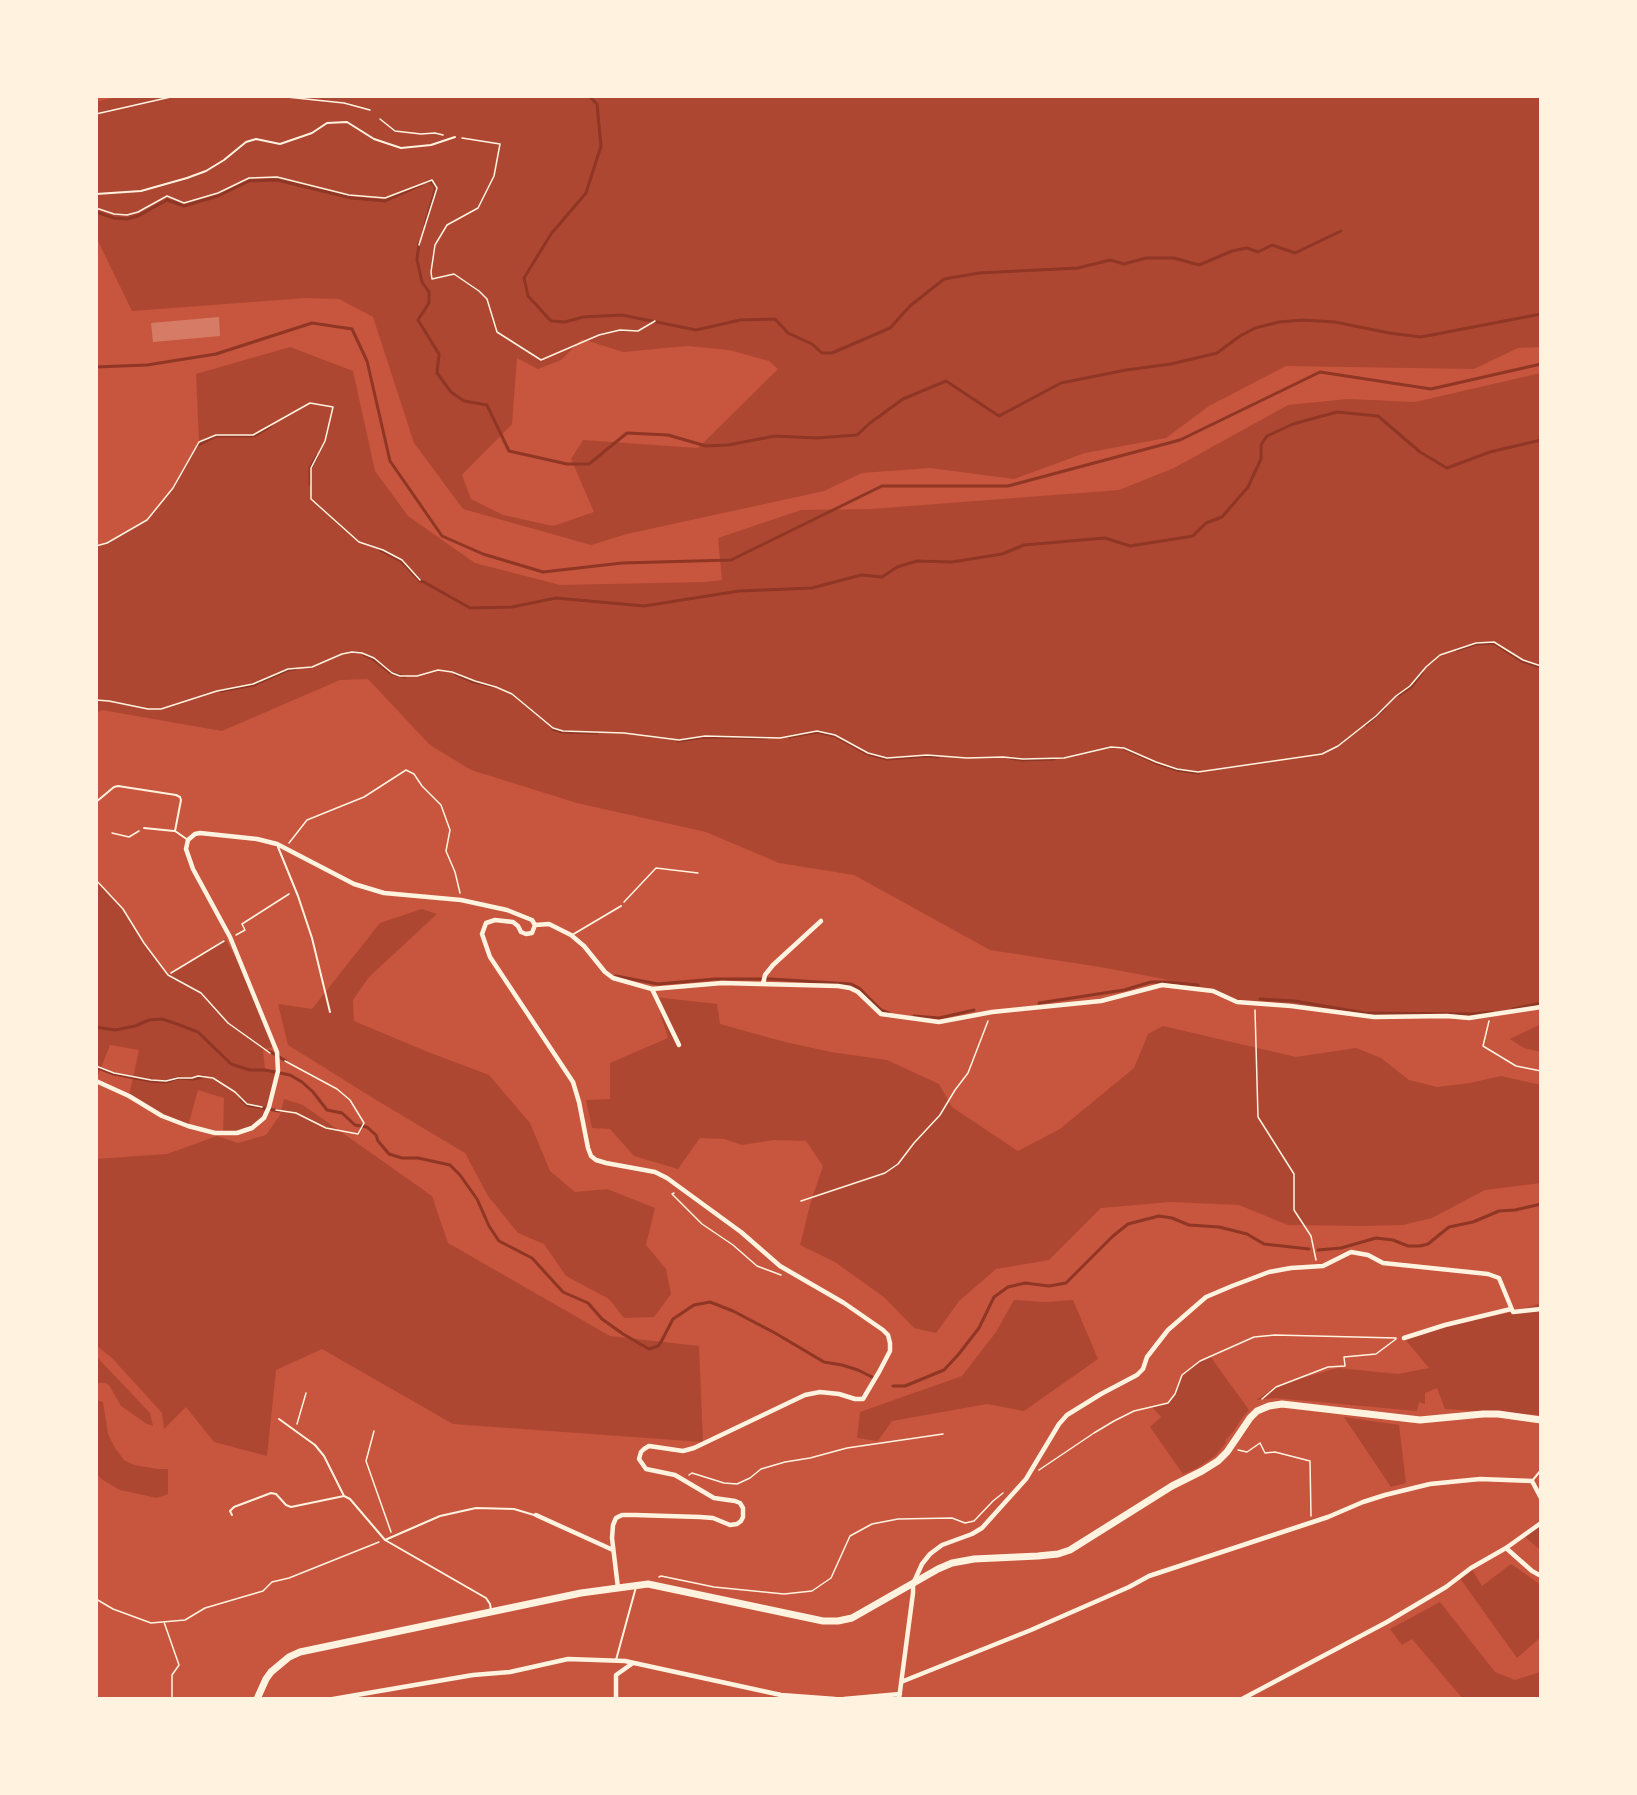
<!DOCTYPE html>
<style>
body{margin:0}
#map{position:relative;width:1637px;height:1795px;overflow:hidden;background:#c8553d;font-family:Mulish,sans-serif}
canvas{display:block}
.frame{position:absolute;inset:0;border:98px solid #fff3e0;pointer-events:none}
</style>
<div id="map">
<canvas width="1637" height="1795"></canvas>
<div class="frame"></div>
</div>
<script>
const g = document.querySelector('canvas').getContext('2d');
g.lineJoin = 'round';
function paint(path, color) { g.fillStyle = color; g.fill(path, 'evenodd'); }
const poly = rows => new Path2D(rows.map(r => 'M' + r).join(''));
function stroke(path, color, width, dash) { g.strokeStyle = color; g.lineWidth = width; g.lineCap = dash ? 'butt' : 'round'; g.setLineDash(dash || []); g.stroke(path); }
const green = poly([
 [120,96,1541,96,1541,347,1518,348,1474,369,1286,366,1209,406,1166,438,1085,453,1014,479,930,468,862,473,824,491,627,534,591,545,463,509,414,443,373,317,339,299,306,298,132,311,96,237,96,102],
 [582,339,623,352,687,346,729,350,769,361,778,369,698,448,583,440,571,459,594,512,553,526,503,515,471,499,462,475,512,424,517,358,538,369,561,360],
 [290,347,353,371,375,471,408,516,475,563,560,585,705,582,722,580,718,538,801,510,871,509,1119,490,1174,468,1288,405,1348,399,1415,402,1541,373,1541,1007,1489,1016,1374,1017,1237,1002,1213,991,1164,979,1100,967,990,950,854,875,779,863,706,832,577,803,471,770,430,745,368,679,340,680,222,731,102,710,96,713,96,546,107,543,147,520,173,488,199,442,196,374],
 [96,880,123,909,144,943,168,975,225,939,236,958,276,1046,263,1050,265,1070,276,1073,264,1118,252,1128,223,1134,224,1098,198,1090,188,1126,171,1120,129,1096,139,1050,110,1045,96,1081],
 [422,909,437,914,369,977,353,1000,354,1021,428,1052,489,1075,530,1123,550,1171,575,1192,607,1189,655,1208,646,1245,666,1269,671,1294,654,1317,624,1318,609,1299,566,1276,544,1244,518,1233,488,1196,465,1153,373,1098,288,1045,278,1004,312,1009,380,923],
 [655,997,717,1004,720,1024,785,1042,831,1052,887,1060,939,1084,952,1107,1018,1151,1060,1129,1134,1068,1148,1034,1163,1026,1296,1057,1356,1048,1381,1058,1409,1080,1437,1087,1470,1083,1501,1076,1541,1085,1541,1183,1485,1190,1432,1218,1403,1225,1363,1226,1288,1225,1239,1205,1171,1202,1101,1208,1049,1260,996,1269,959,1301,936,1333,914,1328,885,1298,835,1262,800,1245,811,1201,823,1166,806,1141,774,1140,742,1145,724,1139,700,1138,678,1169,634,1156,610,1129,592,1128,586,1100,610,1099,610,1063,668,1038],
 [1541,1024,1541,1052,1524,1048,1510,1039],
 [284,1099,303,1105,432,1196,448,1243,610,1336,699,1346,703,1442,453,1424,322,1349,276,1370,267,1456,214,1442,186,1407,164,1429,162,1413,112,1358,96,1345,96,1159,167,1154,217,1136,238,1143,266,1135,280,1115],
 [1014,1300,1046,1302,1073,1300,1098,1359,1024,1411,987,1404,892,1421,878,1441,857,1438,860,1412,962,1376,996,1332],
 [1541,1303,1541,1415,1445,1409,1437,1388,1425,1393,1425,1404,1419,1402,1417,1411,1275,1398,1256,1400,1281,1384,1338,1368,1398,1374,1429,1368,1404,1338,1445,1325,1513,1312],
 [96,1356,150,1413,153,1426,147,1424,121,1406,109,1385,105,1383,96,1383],
 [1210,1356,1249,1410,1242,1418,1233,1432,1226,1439,1225,1444,1215,1456,1197,1468,1183,1474,1150,1427,1161,1417,1151,1406,1168,1403,1173,1396,1182,1375,1200,1361],
 [96,1400,103,1402,108,1434,115,1448,124,1460,134,1465,158,1469,168,1469,168,1494,157,1498,120,1490,103,1480,96,1474],
 [1344,1417,1399,1425,1406,1483,1391,1487],
 [1541,1523,1541,1551,1523,1535],
 [1511,1564,1541,1585,1541,1637,1517,1658,1459,1577,1471,1568,1482,1586],
 [1440,1602,1495,1672,1515,1680,1541,1672,1541,1699,1463,1699,1412,1639,1402,1645,1390,1629]
]);
const stream = poly([
 [589,96,597,104,601,146,586,193,551,234,524,278,528,296,551,321,565,322,583,317,622,315,696,330,740,320,775,319,788,333,812,344,822,353,832,353,890,328,910,306,944,279,979,273,1078,268,1110,260,1124,264,1146,258,1174,258,1199,265,1232,251,1247,248,1258,252,1272,245,1295,253,1341,231],
 [96,212,114,218,127,219,138,216,167,200,184,206,218,196,249,181,277,180,351,198,385,201,421,185],
 [425,225,436,187,430,181,427,182],
 [419,243,417,260,422,282,429,292,429,303,418,320,439,354,437,373,451,392,464,401,487,405,509,451,567,464,589,464,627,433,668,435,706,446,728,445,775,436,817,438,857,435,870,423,903,399,946,381,999,416,1061,383,1126,370,1171,364,1217,353,1240,336,1255,328,1279,322,1303,320,1335,322,1389,333,1421,337,1541,314],
 [96,367,147,365,216,354,312,323,352,329,367,361,390,461,442,536,483,554,543,572,622,563,731,560,882,486,1008,486,1180,440,1320,372,1431,389,1541,364],
 [198,445,216,436,254,436,271,426],
 [310,484,310,468,317,456],
 [380,550,401,561,420,581,424,582,470,608,512,607,556,598,644,606,739,591,812,588,861,575,882,577,897,567,917,561,952,562,1002,554,1024,545,1105,538,1130,546,1193,536,1206,523,1222,517,1248,487,1261,459,1261,445,1267,436,1293,424,1337,412,1378,416,1420,452,1447,468,1490,452,1541,440],
 [1457,650,1476,644,1494,643,1522,661,1541,667],
 [364,655,373,659,391,673,405,677],
 [455,674,474,682,492,686],
 [221,691,254,685,288,670,295,669],
 [1399,695,1411,687,1422,673],
 [1366,725,1385,708],
 [553,729,562,732,597,733],
 [789,737,817,732,835,736,868,754,887,759,927,756,938,757],
 [678,741,705,737,767,738],
 [1125,749,1156,763,1177,770,1199,773],
 [1010,758,1022,760,1054,759],
 [616,976,658,984,715,979,771,979,851,984,859,988,881,1010,889,1013],
 [1260,999,1295,1001,1365,1013,1471,1014,1492,1012],
 [1039,1003,1124,990,1151,982,1166,982,1198,985],
 [1513,1009,1541,1003],
 [914,1016,939,1018,974,1010],
 [96,1027,115,1030,135,1026,149,1020,162,1019,177,1024,198,1032,231,1064,250,1070,265,1070,290,1075,302,1082,313,1092,327,1110,342,1113,355,1125,367,1127,376,1135,378,1141,389,1154,402,1158,418,1158,450,1165,460,1175,477,1199,489,1226,499,1241,532,1258,563,1292,588,1303,602,1319,623,1334,649,1349,658,1346,661,1342,673,1319,694,1305,710,1302,733,1311,775,1333,824,1362,842,1365,858,1370,874,1378],
 [269,1051,286,1061],
 [96,1067,114,1074,151,1081,166,1082,178,1078,193,1079,203,1077],
 [241,1099,247,1105,279,1111],
 [1318,1250,1341,1248,1376,1238,1393,1240,1408,1246,1420,1246,1428,1244,1449,1227,1473,1222,1499,1211,1515,1210,1541,1204],
 [893,1386,905,1386,944,1370,958,1355,979,1328,994,1297,1008,1287,1025,1283,1049,1286,1066,1283,1113,1236,1128,1224,1159,1216,1172,1218,1189,1225,1219,1227,1247,1234,1264,1244,1309,1249]
]);
const building = poly([
 [219,317,220,336,153,342,151,323]
]);
const path = poly([
 [277,96,344,103,370,110],
 [96,114,175,96],
 [380,119,395,131,421,134,435,133,443,135],
 [462,138,500,144,494,176,478,208,447,225,435,245,431,272,432,279,454,274,479,291,487,299,497,332,541,360,599,335,620,330,638,331,655,321],
 [96,208,114,214,127,215,138,212,167,196,184,203,218,193,249,178,277,177,349,195,385,198,432,180,437,188,419,245],
 [96,546,107,543,147,520,173,488,199,442,216,435,253,435,310,403,333,407,325,441,311,468,311,499,359,542,383,550,402,560,420,580],
 [96,700,109,701,148,709,161,709,217,691,253,684,288,669,312,667,342,654,352,652,362,653,374,658,392,673,400,676,417,676,438,670,452,672,475,681,496,687,512,694,553,728,563,731,624,733,679,740,705,736,780,738,817,731,835,735,868,753,887,758,927,755,967,758,1003,757,1023,759,1064,758,1111,747,1124,748,1156,762,1177,769,1198,772,1322,754,1338,746,1376,716,1396,696,1410,686,1426,667,1440,655,1476,643,1494,642,1523,660,1541,666],
 [112,833,129,837,139,831],
 [289,843,307,820,364,797,406,770,414,774,422,786,441,805,450,830,446,851,455,872,460,893],
 [96,880,123,909,144,943,168,975,201,993,228,1023,270,1053],
 [624,902,656,868,698,873],
 [236,935,245,930,242,924,289,894],
 [171,973,224,941],
 [1255,1010,1258,1117,1294,1174,1294,1210,1311,1236,1316,1260],
 [1489,1021,1483,1046,1516,1066,1541,1071],
 [96,1066,114,1073,151,1080,166,1081,178,1078,192,1078,198,1076,213,1078,235,1092,247,1104,262,1107],
 [276,1110,296,1113,326,1128,358,1134,364,1123,350,1100,337,1089,285,1061],
 [674,1193,672,1194,702,1224,733,1245,757,1266,781,1275],
 [801,1201,885,1173,898,1164,914,1143,940,1115,955,1090,968,1073,988,1021],
 [1262,1399,1276,1387,1328,1367,1345,1366,1344,1357,1376,1354,1396,1339],
 [297,1424,306,1393],
 [374,1431,366,1461,391,1532],
 [1238,1450,1247,1452,1260,1443,1265,1453,1275,1452,1310,1461,1311,1516],
 [1039,1470,1094,1433,1114,1421,1134,1411,1168,1403,1175,1394,1182,1375,1200,1361,1254,1337,1275,1335,1396,1338],
 [689,1475,692,1473,724,1483,737,1484,750,1478,761,1469,785,1462,810,1458,847,1448,943,1434],
 [659,1577,661,1576,714,1587,784,1594,812,1591,831,1578,850,1536,872,1524,898,1519,952,1518,965,1523,974,1521,993,1501,1003,1493],
 [96,1599,113,1609,151,1623,185,1620,205,1608,263,1591,272,1582,289,1578,379,1542],
 [164,1622,179,1665,172,1675,172,1699]
]);
const service = poly([
 [96,194,141,191,187,178,206,171,224,160,246,142,256,139,280,144,312,133,327,123,347,122,374,139,401,148,431,145,455,137],
 [96,802,114,787,118,786,176,795,180,797,181,800,175,831,188,840],
 [144,828,174,831],
 [278,847,298,896,312,938,330,1012],
 [572,935,621,906],
 [279,1419,315,1445,324,1456,344,1496,350,1499,385,1540,486,1598,490,1604,491,1610],
 [1532,1481,1541,1470],
 [232,1515,230,1511,234,1507,271,1493,276,1494,286,1505,291,1507,344,1496],
 [385,1540,440,1516,476,1508,514,1509,534,1515],
 [616,1660,636,1587]
]);
const minor = poly([
 [535,925,532,933,526,934,521,932,518,926,513,922,495,920,486,923,482,934,490,957,573,1082,579,1102,588,1148,591,1156,596,1160,606,1163,655,1172,667,1178,741,1232,780,1266,844,1303,883,1330,888,1335,890,1343,890,1351,879,1372,863,1399,855,1399,839,1394,820,1392,805,1395,694,1448,683,1451,649,1446,644,1449,641,1452,639,1459,646,1469,675,1475,714,1498,735,1501,740,1503,743,1508,743,1517,741,1521,737,1524,730,1525,713,1518,700,1517,635,1515,622,1515,616,1518,613,1525,612,1538,618,1588],
 [535,925,549,924,571,935,584,946,605,972,613,978,652,989,722,983,838,986,850,988,858,992,881,1014,939,1022,992,1012,1101,1001,1162,985,1213,991,1237,1002,1291,1006,1374,1017,1447,1016,1469,1018,1541,1007],
 [763,984,765,975,773,965,821,921],
 [652,989,679,1045],
 [96,1081,129,1096,162,1116,188,1126,215,1133,237,1133,252,1128,264,1118,269,1107,278,1071,277,1052,230,937,193,869,186,849,188,840,195,834,200,833,257,839,277,844,354,884,384,893,461,900,507,910,532,920,535,925],
 [1404,1338,1445,1325,1511,1309],
 [536,1515,613,1550],
 [1506,1548,1532,1571,1541,1576],
 [901,1682,1031,1630,1129,1587,1149,1576,1328,1517,1363,1502,1385,1495,1430,1484,1480,1479,1532,1481,1541,1498],
 [333,1699,473,1675,510,1672,568,1659,625,1661,781,1695,835,1699],
 [616,1699,616,1675,633,1663],
 [844,1699,900,1694],
 [899,1699,913,1593,913,1584,922,1564,930,1554,942,1545,972,1534,982,1528,1026,1479,1059,1424,1067,1415,1101,1394,1137,1375,1143,1369,1147,1357,1168,1330,1206,1297,1232,1286,1269,1272,1291,1268,1323,1266,1351,1252,1368,1255,1383,1263,1488,1274,1499,1278,1513,1312,1541,1309],
 [1242,1699,1387,1622,1446,1587,1471,1568,1506,1548,1541,1523]
]);
const secondary = poly([
 [257,1699,266,1679,271,1672,289,1657,300,1652,581,1593,618,1588,648,1584,823,1621,838,1621,852,1618,938,1569,952,1563,974,1559,1038,1556,1058,1554,1070,1550,1172,1486,1202,1471,1218,1461,1227,1452,1250,1418,1257,1411,1269,1406,1282,1404,1420,1420,1483,1414,1498,1414,1541,1420]
]);
paint(green, '#ae4732');
stroke(stream, '#8f3625', 3);
paint(building, '#d67c66');
stroke(path, '#fff3e0', 1.5);
stroke(service, '#fff3e0', 2);
stroke(minor, '#fff3e0', 4.5);
stroke(secondary, '#fff3e0', 7);
</script>
